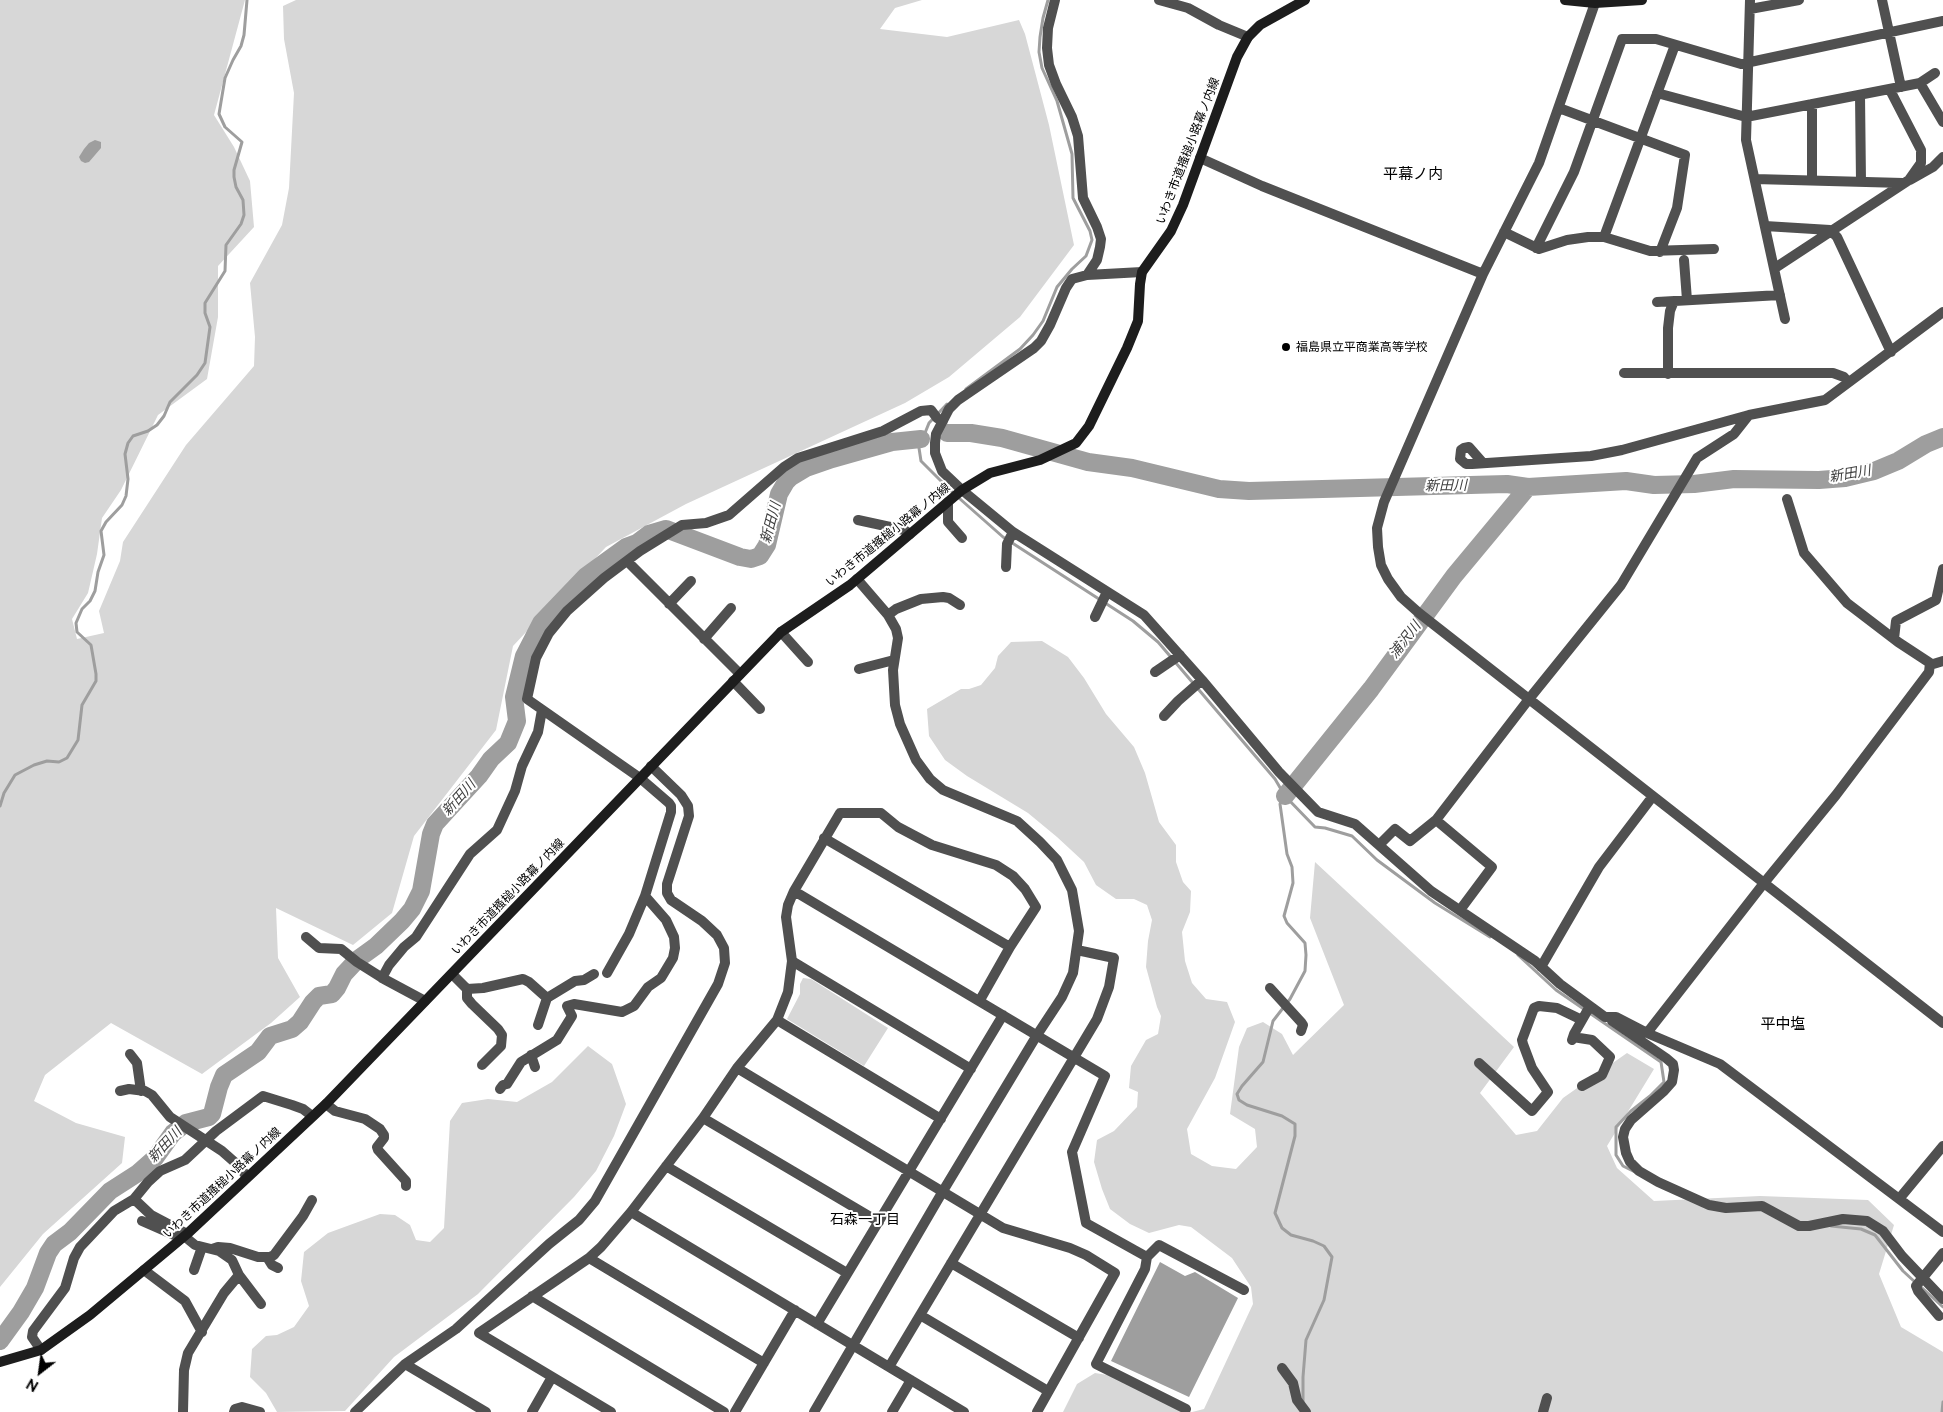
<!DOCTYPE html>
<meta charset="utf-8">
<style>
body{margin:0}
#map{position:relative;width:1943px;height:1412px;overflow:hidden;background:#fff;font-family:Raleway,sans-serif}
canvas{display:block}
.north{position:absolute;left:15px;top:1347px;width:50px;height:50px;-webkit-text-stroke:4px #fff;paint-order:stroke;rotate:210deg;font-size:14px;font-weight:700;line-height:20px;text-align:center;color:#000}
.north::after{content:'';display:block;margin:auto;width:18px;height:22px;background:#000;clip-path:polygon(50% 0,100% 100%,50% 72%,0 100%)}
</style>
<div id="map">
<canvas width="1943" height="1412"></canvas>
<div class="north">N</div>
</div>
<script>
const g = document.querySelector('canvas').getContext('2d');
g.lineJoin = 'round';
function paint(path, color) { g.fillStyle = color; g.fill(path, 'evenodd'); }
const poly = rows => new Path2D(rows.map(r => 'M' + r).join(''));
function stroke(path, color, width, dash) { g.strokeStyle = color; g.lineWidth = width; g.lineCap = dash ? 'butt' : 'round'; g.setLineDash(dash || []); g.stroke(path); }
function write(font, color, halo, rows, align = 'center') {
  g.font = font + ' Raleway,"Noto Sans JP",sans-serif'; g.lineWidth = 4; g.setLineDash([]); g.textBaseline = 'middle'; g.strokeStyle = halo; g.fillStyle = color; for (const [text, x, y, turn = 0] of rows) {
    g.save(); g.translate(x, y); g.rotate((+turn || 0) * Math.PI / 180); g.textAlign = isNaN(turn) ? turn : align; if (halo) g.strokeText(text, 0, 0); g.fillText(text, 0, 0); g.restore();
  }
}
const green = poly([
 [0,0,245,0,214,115,234,147,250,181,254,227,218,266,218,317,207,379,158,415,121,490,102,518,97,554,88,593,72,619,77,639,104,633,99,611,120,561,123,542,186,445,254,366,255,337,250,283,282,225,289,188,294,93,284,39,283,6,296,0,922,0,895,8,880,29,947,37,1019,20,1025,34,1049,125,1074,245,1020,317,949,377,905,403,686,504,606,547,513,646,496,730,414,836,392,913,353,945,276,908,278,958,300,997,271,1023,202,1074,111,1023,45,1075,34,1101,76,1123,125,1137,122,1163,43,1234,0,1287],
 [1042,641,1068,657,1084,678,1106,714,1134,747,1145,773,1159,822,1176,845,1176,862,1183,882,1191,891,1190,912,1182,932,1185,961,1192,983,1206,999,1227,1002,1235,1022,1215,1078,1187,1129,1191,1154,1212,1166,1236,1169,1257,1147,1255,1129,1230,1114,1239,1047,1247,1028,1263,1022,1282,1034,1293,1055,1344,1005,1310,918,1315,862,1514,1047,1480,1093,1516,1135,1537,1131,1563,1098,1627,1053,1654,1069,1607,1146,1617,1168,1654,1201,1760,1196,1868,1200,1894,1225,1879,1274,1901,1327,1943,1352,1943,1412,1192,1412,1204,1409,1253,1304,1251,1287,1232,1258,1191,1227,1179,1225,1149,1233,1130,1224,1110,1209,1102,1189,1094,1162,1097,1140,1114,1131,1137,1107,1138,1092,1129,1088,1131,1066,1146,1040,1158,1034,1161,1016,1157,1007,1146,967,1148,941,1152,920,1147,905,1134,899,1116,899,1096,885,1084,862,1057,837,1028,813,967,776,945,760,929,736,927,709,961,689,969,689,981,685,995,668,998,656,1011,642],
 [803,978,811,979,888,1028,864,1066,787,1019,800,994,800,984],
 [588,1046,612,1064,626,1104,614,1136,596,1171,574,1197,478,1294,394,1357,345,1411,277,1412,266,1393,250,1377,252,1349,266,1336,277,1335,294,1327,309,1306,301,1281,304,1252,328,1233,380,1214,395,1215,410,1225,416,1240,430,1242,444,1228,450,1121,462,1103,488,1099,517,1102,552,1082],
 [1095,1373,1120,1377,1183,1412,1063,1412,1077,1384]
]);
const water = poly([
 [95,140,101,142,101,148,89,162,85,163,81,161,79,157,84,149,89,143],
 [1160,1262,1185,1276,1195,1272,1238,1298,1189,1397,1111,1361]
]);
const stream = poly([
 [966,389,1020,349,1033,335,1043,321,1057,287,1072,269,1086,256,1092,240,1090,231,1073,198,1072,154,1057,101,1042,68,1039,52,1040,37,1043,18,1048,0],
 [947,404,929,423,919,448,921,461,951,491,1003,537,1133,621,1158,642,1275,779,1285,796,1315,827,1325,828,1352,836,1377,860,1435,903,1490,937],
 [1285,796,1280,804,1287,854,1292,867,1293,883,1284,916,1287,923,1305,943,1306,955,1305,971,1290,999,1273,1021,1263,1062,1242,1086,1237,1094,1239,1100,1247,1105,1282,1116,1295,1124,1295,1136,1275,1213,1282,1228,1291,1235,1313,1241,1324,1246,1332,1257,1324,1300,1306,1340,1303,1377,1303,1402],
 [0,806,4,793,15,775,34,765,47,761,59,762,67,758,78,740,82,705,96,681,96,674,91,645,77,632,76,623,82,609,90,601,95,591,98,572,104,555,101,531,106,522,122,505,126,496,128,479,125,454,128,443,133,436,148,431,157,425,164,416,170,402,197,375,205,363,210,327,205,313,205,303,225,271,226,245,241,224,244,215,243,200,236,187,234,177,234,170,242,142,225,127,219,114,225,78,233,60,241,46,244,35,247,0],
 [1518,955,1556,990,1661,1062,1664,1082,1650,1096,1631,1111,1616,1127,1616,1155,1623,1166,1635,1172],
 [1831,1226,1861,1229,1875,1235,1903,1271,1916,1283],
 [1921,1287,1943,1307],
 [1942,1412,1943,1402]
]);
const river = poly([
 [947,433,971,433,1002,438,1088,462,1132,468,1219,489,1249,491,1507,484,1528,487,1626,481,1654,485,1694,484,1734,479,1819,480,1845,478,1874,471,1898,461,1926,444,1943,437],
 [1285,796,1371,689,1454,576,1528,487],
 [0,1341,21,1312,35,1288,48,1253,54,1244,70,1232,110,1191,138,1173,155,1158,173,1133,186,1123,209,1117,212,1114,219,1087,224,1075,258,1052,270,1036,292,1029,300,1022,313,1002,319,996,332,994,337,988,344,974,358,959,376,946,402,921,412,909,421,891,431,834,435,824,479,776,491,759,508,743,517,721,514,697,524,656,541,623,586,576,626,547,637,543,649,534,666,529,740,557,751,559,760,556,767,545,779,494,786,482,791,477,806,468,832,459,892,442,921,439]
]);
const street = poly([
 [1055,0,1048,28,1047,48,1049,65,1056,84,1072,117,1078,136,1083,198,1097,227,1101,239,1100,247,1097,260,1087,275,1072,279,1066,288,1050,325,1041,341,1034,348,958,400,949,409,936,434,935,443,935,453,942,471,962,490,1013,532,1144,615,1202,680,1279,772,1318,812,1355,824,1431,891,1535,961,1560,984,1605,1017,1616,1017,1647,1033,1720,1064,1943,1232],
 [1159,0,1188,8,1219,25,1248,37],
 [1750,0,1746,140,1785,319],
 [1882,0,1901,87],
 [1595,3,1539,163,1483,274,1384,502,1377,528,1378,547,1381,565,1388,579,1401,597,1419,613,1943,1023],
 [1750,9,1799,0],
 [1920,83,1943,122],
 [1657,93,1746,117,1920,83,1935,73],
 [1860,95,1861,182],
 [1559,108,1685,155,1677,208,1660,252],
 [1200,158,1262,186,1483,274],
 [1755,179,1903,183],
 [1812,180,1812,104],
 [1910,180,1933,167,1943,157],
 [1765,226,1830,230,1837,237,1891,352],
 [1504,232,1539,249,1567,240,1588,237,1604,237,1650,251,1714,249],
 [1604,237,1675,45],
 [1536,248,1574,172,1622,39,1656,39,1741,64,1943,21],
 [1684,260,1687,300],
 [1775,268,1909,180,1921,163,1921,150,1890,90],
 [1087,275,1142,272],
 [1657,302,1780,295],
 [1624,373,1833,373,1844,377,1848,382],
 [1668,374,1668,328,1670,311,1674,301],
 [1483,463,1469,447,1464,448,1461,450,1460,459,1466,464,1472,464,1591,456,1622,450,1749,415],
 [948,502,948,522,962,538],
 [858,520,904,530,910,534],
 [627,561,740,674],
 [1006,567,1007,544,1013,532],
 [669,604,691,581],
 [888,615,896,609,921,599,943,597,949,598,960,605],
 [1095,617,1107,592],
 [781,632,808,662],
 [704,639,731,608],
 [1894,639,1896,621,1936,600,1943,569],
 [1930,665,1943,661],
 [859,669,894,660],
 [1155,672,1180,655],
 [733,681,760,709],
 [1164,716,1178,701,1202,680],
 [1436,820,1492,867,1460,910],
 [824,838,1010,947],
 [1379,845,1395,829,1410,841,1436,820,1529,699,1621,585,1697,458,1734,434,1749,415,1825,400,1943,312],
 [794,891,1105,1076,1072,1152,1086,1223,1147,1257],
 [306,937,319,948,341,949,357,962,384,979,425,1001],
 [792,961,971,1069],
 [1541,967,1599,867,1653,796],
 [607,973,629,934,645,896,671,812,671,806,669,803,640,778,527,699,536,658,549,633,567,611,604,578,640,551,682,525,706,523,729,515,784,467,798,458,883,431,921,411,931,410,937,418,943,421],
 [452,974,467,989,467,998,472,1004,498,1029,502,1035,501,1046,482,1065],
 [382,978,389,965,404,947,416,937,470,854,497,830,515,791,522,766,538,732,542,710],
 [1270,988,1301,1022,1303,1025,1301,1031],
 [467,989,483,988,523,979,529,982,547,998],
 [777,1020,941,1119],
 [1612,1021,1666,1058,1673,1064,1674,1070,1672,1082,1664,1091,1631,1120,1625,1129,1623,1137,1626,1153,1630,1162,1639,1171,1658,1182,1709,1205,1726,1208,1762,1206,1799,1226,1809,1226,1843,1219,1867,1221,1883,1231,1902,1256,1943,1299],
 [538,1025,547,998,575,981,584,980,594,974],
 [1647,1033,1764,883,1836,795,1929,672,1930,663,1898,642,1847,603,1804,553,1787,499],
 [1573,1037,1592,1040,1610,1057,1602,1075,1582,1086],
 [1572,1040,1574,1034,1590,1006],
 [130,1054,137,1063,141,1091],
 [531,1055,535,1067],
 [1479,1063,1532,1111,1548,1092,1532,1068,1523,1044,1522,1040,1534,1008,1539,1006,1557,1008,1582,1020],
 [737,1068,1003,1228,1070,1248,1086,1255,1115,1273,1037,1412],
 [500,1089,503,1085,507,1084,521,1062,557,1040,572,1016,567,1006,574,1004,622,1012,634,1006,648,987,661,978,673,958,675,948,674,937,666,920,645,896],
 [120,1091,129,1089,145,1091,152,1095,170,1117,222,1151,239,1166,247,1177],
 [326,1104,335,1111,365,1119,380,1129,384,1135,384,1138,377,1147,378,1150,406,1181,406,1186],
 [703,1118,879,1222],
 [666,1166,847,1273],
 [134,1199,151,1215,187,1234],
 [1899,1199,1943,1146],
 [631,1212,964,1412],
 [142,1221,174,1235],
 [184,1236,195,1245,219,1251,232,1260,239,1275,261,1304],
 [212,1249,218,1247,230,1248,258,1257,270,1257,274,1255,303,1216,312,1200],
 [267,1257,272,1265,278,1268],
 [589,1258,764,1363],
 [951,1263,1079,1338],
 [144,1270,185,1301,202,1332],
 [194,1270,202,1247],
 [532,1296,724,1412],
 [920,1315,1048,1391],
 [1939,1316,1918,1291,1916,1286,1943,1253],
 [817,1324,1003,1015],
 [41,1350,32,1337,33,1331,65,1288,74,1258,80,1247,114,1211,134,1199,148,1182,160,1171,185,1160,216,1131,263,1096,292,1105,303,1109,312,1116],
 [405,1364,486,1412],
 [889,1367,1097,1019,1109,987,1114,958,1077,950],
 [1282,1368,1293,1383,1297,1400,1306,1412],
 [1186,1409,1096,1364,1145,1269,1147,1257,1159,1245,1244,1290],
 [183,1412,184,1370,188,1353,224,1293,239,1275],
 [234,1412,235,1409,242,1407,260,1412],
 [355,1412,405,1364,456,1329,549,1244,579,1220,595,1201,718,984,725,963,724,948,717,935,702,921,671,900,667,893,667,884,689,816,688,806,681,795,651,766],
 [532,1412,552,1377],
 [611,1412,479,1333,589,1258,601,1247,631,1212,703,1118,737,1068,777,1020,788,992,792,961,786,917,788,905,794,891,840,813,881,813,898,827,932,845,996,865,1013,876,1025,889,1036,907,1010,947,980,1000],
 [735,1412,795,1310],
 [814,1412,943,1191,1037,1035,1062,997,1073,973,1079,931,1072,890,1057,860,1040,842,1017,821,943,790,930,779,916,760,900,724,895,705,893,670,898,638,896,629,888,615,857,579],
 [892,1412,911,1380],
 [1543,1412,1547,1398]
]);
const secondary = poly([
 [1565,0,1595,3,1642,0],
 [0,1362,41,1350,90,1315,187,1234,326,1104,781,632,850,585,962,490,990,473,1040,460,1076,443,1089,426,1127,348,1138,321,1140,284,1142,272,1171,231,1183,205,1237,57,1248,37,1260,25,1305,0]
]);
const markers = [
 [1286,347,5,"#000"]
];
const streetNames = [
 ["いわき市道搔槌小路幕ノ内線",1188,151,-69],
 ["いわき市道搔槌小路幕ノ内線",888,535,-39],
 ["いわき市道搔槌小路幕ノ内線",508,897,-46],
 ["いわき市道搔槌小路幕ノ内線",222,1183,-43]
];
const poiNames = [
 ["福島県立平商業高等学校",1296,347]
];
const waterNames = [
 ["新田川",1850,474,-10],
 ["新田川",1446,486,-1],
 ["新田川",771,523,-75],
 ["浦沢川",1405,640,-52],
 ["新田川",459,798,-48],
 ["新田川",165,1145,-47]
];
const neighbourhoodNames = [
 ["石森一丁目",865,1220]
];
const quarterNames = [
 ["平幕ノ内",1413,174],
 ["平中塩",1783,1024]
];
paint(green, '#d7d7d7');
paint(water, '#9e9e9e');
stroke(stream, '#9e9e9e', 3);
stroke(river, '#9e9e9e', 18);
stroke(street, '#505050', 10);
stroke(secondary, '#1d1d1d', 10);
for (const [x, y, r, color] of markers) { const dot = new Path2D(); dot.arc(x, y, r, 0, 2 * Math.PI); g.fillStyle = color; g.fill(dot); stroke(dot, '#fff', 2); }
write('12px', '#000', '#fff', streetNames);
write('12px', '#000', '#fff', poiNames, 'left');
write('italic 14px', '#3f3f3f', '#fff', waterNames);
write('14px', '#000', '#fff', neighbourhoodNames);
write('15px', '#000', '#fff', quarterNames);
</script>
